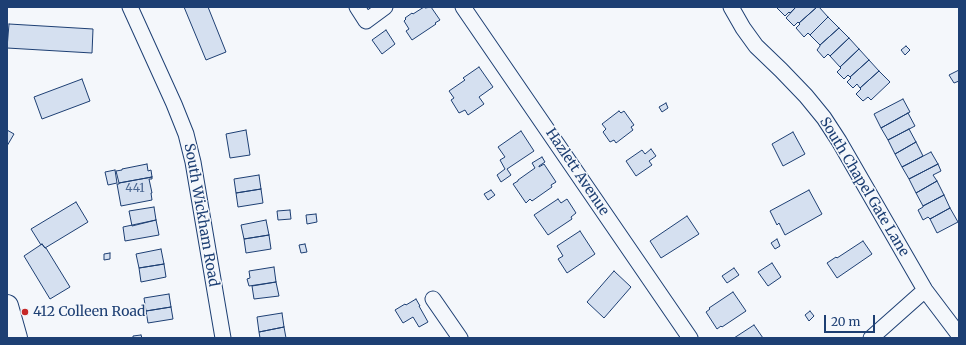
<!DOCTYPE html>
<style>
body{margin:0}
#map{position:relative;width:966px;height:345px;overflow:hidden;background:#f4f7fb;font-family:Merriweather,serif}
canvas{display:block}
.frame{position:absolute;inset:0;border:8px solid #1d3f73;pointer-events:none}
.scale{position:absolute;left:824px;top:315px;width:51px;height:18px;box-sizing:border-box;border:2px solid #1d3f73;border-top:0;padding-left:5px;font-size:12px;line-height:14px;white-space:nowrap;color:#1d3f73;-webkit-text-stroke:3px #f4f7fb;paint-order:stroke}
</style>
<div id="map">
<canvas width="966" height="345"></canvas>
<div class="frame"></div>
<div class="scale">20 m</div>
</div>
<script>
const g = document.querySelector('canvas').getContext('2d');
g.lineJoin = 'round';
function paint(path, color) { g.fillStyle = color; g.fill(path, 'evenodd'); }
const poly = rows => new Path2D(rows.map(r => 'M' + r).join(''));
function stroke(path, color, width, dash) { g.strokeStyle = color; g.lineWidth = width; g.lineCap = dash ? 'butt' : 'round'; g.setLineDash(dash || []); g.stroke(path); }
function write(font, color, halo, rows, align = 'center') {
  g.font = font + ' Merriweather,serif'; g.lineWidth = 3; g.setLineDash([]); g.textBaseline = 'middle'; g.strokeStyle = halo; g.fillStyle = color; for (const [text, x, y, turn = 0] of rows) {
    g.save(); g.translate(x, y); g.rotate((+turn || 0) * Math.PI / 180); g.textAlign = isNaN(turn) ? turn : align; if (halo) g.strokeText(text, 0, 0); g.fillText(text, 0, 0); g.restore();
  }
}
const building = poly([
 [184,7,208,7,226,52,206,60,184,7],
 [424,7,425,8,431,7,440,20,435,23,436,24,412,40,406,31,409,29,404,21,406,19,405,18,412,13,413,14,424,7],
 [778,7,796,7,790,13,789,12,785,16,777,8,778,7],
 [796,7,817,7,799,23,798,22,794,26,786,18,796,7],
 [817,7,819,7,828,17,810,35,808,33,804,37,796,28,800,24,799,23,817,7],
 [828,17,839,28,820,45,810,35,828,17],
 [9,24,93,29,92,53,7,48,9,24],
 [839,28,849,38,830,56,828,54,824,58,817,50,820,46,820,45,839,28],
 [386,30,395,44,382,54,372,40,386,30],
 [849,38,859,49,840,67,830,56,849,38],
 [906,46,910,50,905,55,901,50,906,46],
 [859,49,869,60,850,77,848,75,844,79,837,72,841,68,840,67,859,49],
 [869,60,879,71,860,88,857,84,853,88,847,82,851,78,850,77,869,60],
 [479,67,493,87,479,97,484,104,468,115,465,110,459,113,451,100,454,98,449,91,465,80,463,78,479,67],
 [959,70,959,81,954,83,949,75,959,70],
 [879,71,890,82,871,100,868,97,863,101,856,94,861,89,860,88,879,71],
 [82,79,90,101,42,119,34,97,82,79],
 [903,99,910,112,881,128,874,114,903,99],
 [666,103,668,108,662,112,659,107,666,103],
 [619,111,621,113,624,111,634,125,631,127,633,130,616,143,614,140,610,142,603,132,606,129,602,124,619,111],
 [908,113,915,126,888,140,881,128,908,113],
 [909,129,916,142,895,154,888,140,909,129],
 [7,130,14,134,7,146,7,130],
 [246,130,250,155,230,158,226,134,246,130],
 [521,131,534,151,507,169,511,175,501,182,497,175,505,169,500,160,505,157,498,147,521,131],
 [793,132,805,154,783,166,772,144,793,132],
 [916,142,923,156,902,167,895,154,916,142],
 [651,149,656,156,649,161,652,165,636,176,626,161,642,150,645,154,651,149],
 [931,152,938,164,909,179,902,167,931,152],
 [542,157,545,162,539,166,539,167,544,164,556,182,551,185,552,187,532,201,530,199,526,203,513,184,518,181,518,180,535,168,532,163,542,157],
 [147,164,148,171,151,170,152,177,119,183,116,171,122,170,122,169,147,164],
 [938,164,941,171,933,175,937,181,916,193,909,179,938,164],
 [115,170,117,183,108,185,105,172,115,170],
 [259,175,261,189,236,193,234,179,259,175],
 [152,177,152,179,149,179,152,193,151,193,152,200,121,206,117,184,119,184,119,183,152,177],
 [937,181,944,195,923,206,916,193,937,181],
 [261,189,263,203,238,207,236,193,261,189],
 [491,190,495,195,488,200,484,194,491,190],
 [809,190,822,214,785,235,779,223,777,225,770,211,809,190],
 [944,195,950,208,930,219,928,217,923,220,918,210,923,207,923,206,944,195],
 [558,199,561,203,567,199,576,213,571,217,572,219,548,235,534,215,558,199],
 [76,202,88,222,45,248,42,244,41,245,31,229,76,202],
 [154,207,156,220,132,226,129,211,154,207],
 [950,208,958,222,937,233,930,219,950,208],
 [290,210,291,219,278,220,277,211,290,210],
 [316,214,317,222,307,224,306,215,316,214],
 [687,216,699,234,661,258,650,241,687,216],
 [156,220,159,235,125,241,123,227,156,220],
 [266,220,269,235,244,239,241,225,266,220],
 [580,231,595,254,567,273,558,259,563,256,557,246,580,231],
 [269,235,271,249,246,253,244,239,269,235],
 [777,239,780,246,775,249,771,243,777,239],
 [863,241,872,254,837,278,827,263,836,257,837,258,863,241],
 [42,244,45,248,46,248,70,287,50,299,24,256,42,244],
 [305,244,307,252,301,253,299,245,305,244],
 [161,249,164,264,139,268,136,254,161,249],
 [110,253,110,259,104,260,104,254,110,253],
 [772,263,781,277,768,286,758,272,772,263],
 [164,264,166,277,141,282,139,268,164,264],
 [274,267,276,282,249,286,247,279,250,278,249,271,274,267],
 [734,268,739,275,727,283,722,276,734,268],
 [614,271,631,287,604,318,587,302,614,271],
 [276,282,279,296,254,299,252,286,276,282],
 [733,292,746,311,722,327,721,326,717,329,706,312,710,309,709,308,733,292],
 [169,294,171,307,146,311,144,298,169,294],
 [416,299,420,306,419,306,428,322,419,327,413,317,403,323,395,310,405,304,406,305,416,299],
 [171,307,173,319,148,323,146,311,171,307],
 [810,311,814,316,809,321,805,315,810,311],
 [282,313,284,327,259,332,257,317,282,313],
 [754,325,763,338,734,338,754,325],
 [284,327,286,338,260,338,259,332,284,327],
 [141,335,142,338,133,338,133,336,141,335]
]);
const street = poly([
 [130,7,174,104,186,134,193,162,223,338],
 [357,7,366,21,385,7],
 [463,7,690,338],
 [731,7,743,28,756,46,781,70,806,96,824,118,839,141,925,290,959,335],
 [433,299,460,338],
 [871,338,925,290]
]);
const secondary = poly([
 [7,306,16,338]
]);
const markers = [
 [25,312,4,"#c62828"]
];
const numberNames = [
 ["441",135,189]
];
const streetNames = [
 ["Hazlett Avenue",577,172,56],
 ["South Chapel Gate Lane",864,187,59],
 ["South Wickham Road",201,215,80]
];
const poiNames = [
 ["412 Colleen Road",33,312]
];
paint(building, '#d5e0f0');
stroke(building, '#1d3f73', 1);
stroke(street, '#1d3f73', 17);
stroke(secondary, '#1d3f73', 24);
stroke(street, '#f4f7fb', 15);
stroke(secondary, '#f4f7fb', 22);
for (const [x, y, r, color] of markers) { const dot = new Path2D(); dot.arc(x, y, r, 0, 2 * Math.PI); g.fillStyle = color; g.fill(dot); stroke(dot, '#f4f7fb', 1.5); }
write('12px', '#4b6792', null, numberNames);
write('14px', '#1d3f73', '#f4f7fb', streetNames);
write('14px', '#1d3f73', '#f4f7fb', poiNames, 'left');
</script>
